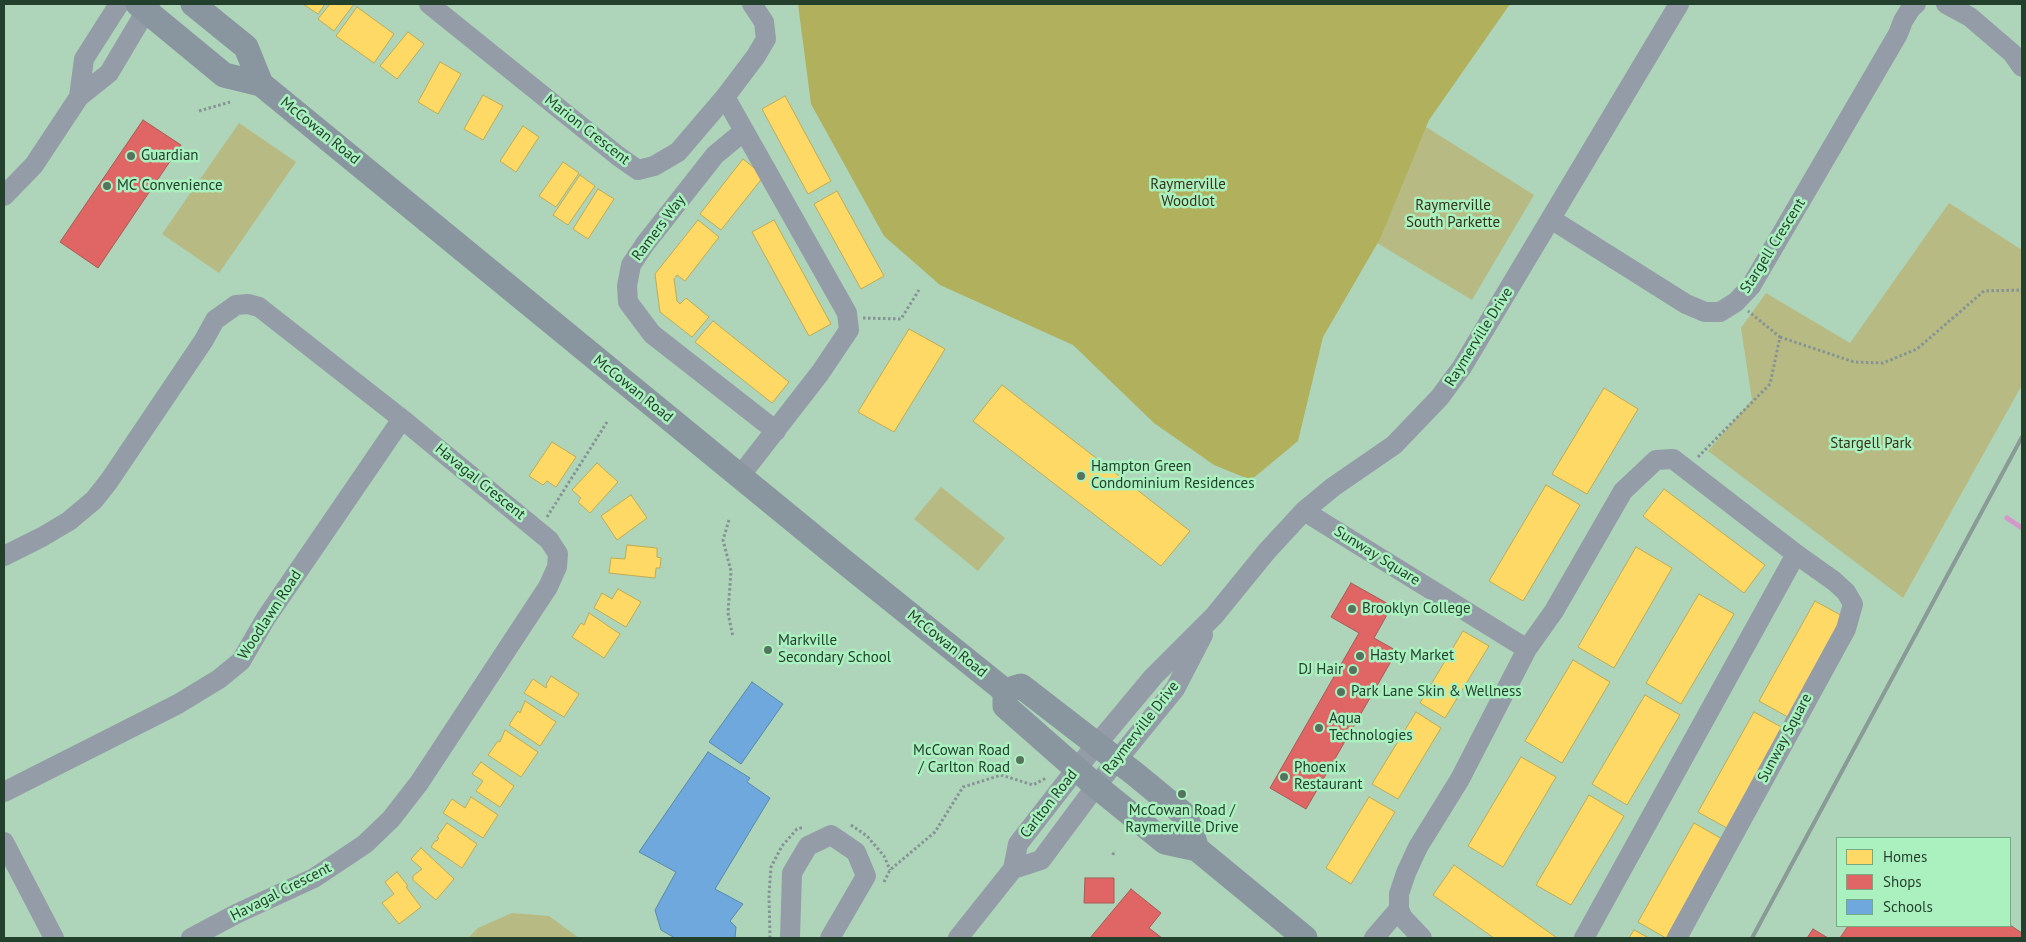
<!DOCTYPE html>
<style>
body{margin:0}
#map{position:relative;width:2026px;height:942px;overflow:hidden;background:#aed4ba;font-family:"PT Sans",sans-serif}
canvas{display:block}
.frame{position:absolute;inset:0;border:5px solid #23402d;pointer-events:none}
.legend{position:absolute;left:1836px;top:837px;width:175px;height:90px;box-sizing:border-box;background:#abf1c0;border:1px solid #75aa85;margin:0;padding:6px 9px;list-style:none;font-size:15px;color:#23402d}
.legend li{display:flex;align-items:center;gap:10px;height:25px}
.legend b{width:25px;border:1px solid #75aa85}
</style>
<div id="map">
<canvas width="2026" height="942"></canvas>
<div class="frame"></div>
<ul class="legend">
<li><b style="height:14px;background:#ffd966"></b>Homes</li>
<li><b style="height:14px;background:#e06666"></b>Shops</li>
<li><b style="height:14px;background:#6fa8dc"></b>Schools</li>
</ul>
</div>
<script>
const g = document.querySelector('canvas').getContext('2d');
g.lineJoin = 'round';
function paint(path, color) { g.fillStyle = color; g.fill(path, 'evenodd'); }
const poly = rows => new Path2D(rows.map(r => 'M' + r).join(''));
function stroke(path, color, width, dash) { g.strokeStyle = color; g.lineWidth = width; g.lineCap = dash ? 'butt' : 'round'; g.setLineDash(dash || []); g.stroke(path); }
function write(font, color, halo, rows, align = 'center') {
  g.font = font + ' "PT Sans",sans-serif'; g.lineWidth = 5; g.setLineDash([]); g.textBaseline = 'middle'; g.strokeStyle = halo; g.fillStyle = color; for (const [text, x, y, turn = 0] of rows) {
    g.save(); g.translate(x, y); g.rotate((+turn || 0) * Math.PI / 180); g.textAlign = isNaN(turn) ? turn : align; if (halo) g.strokeText(text, 0, 0); g.fillText(text, 0, 0); g.restore();
  }
}
const green = poly([
 [239,123,296,162,219,273,162,234],
 [1426,127,1534,195,1472,300,1377,243],
 [1949,203,2022,250,2022,385,1903,598,1708,451,1752,400,1741,328,1766,293,1850,343],
 [941,487,1005,538,978,571,914,519],
 [512,913,549,916,579,938,468,938,478,928]
]);
const forest = poly([
 [798,4,1510,4,1429,120,1380,239,1323,337,1298,441,1251,480,1214,465,1154,423,1073,345,940,285,884,236,811,104]
]);
const homes = poly([
 [303,4,325,4,318,14,303,4],
 [330,4,354,4,334,31,318,19,330,4],
 [357,7,394,34,374,63,336,36,357,7],
 [408,32,424,44,397,79,380,66,408,32],
 [440,62,461,74,438,114,418,102,440,62],
 [483,95,503,106,483,140,464,129,483,95],
 [785,96,831,181,808,194,762,109,785,96],
 [523,126,539,137,516,172,500,161,523,126],
 [743,159,764,176,721,230,700,214,743,159],
 [563,162,579,173,556,207,539,196,563,162],
 [580,175,595,186,568,225,553,215,580,175],
 [598,189,614,199,588,239,573,229,598,189],
 [837,191,884,276,861,289,814,204,837,191],
 [698,220,719,237,685,281,677,275,674,279,677,301,680,304,686,298,709,317,692,337,660,312,655,274,698,220],
 [774,220,831,324,809,336,752,232,774,220],
 [713,321,789,382,772,403,695,342,713,321],
 [909,329,945,349,894,432,858,412,909,329],
 [1002,385,1190,531,1161,566,973,421,1002,385],
 [1604,388,1638,409,1587,494,1552,474,1604,388],
 [552,442,576,457,556,487,547,481,543,485,529,476,552,442],
 [597,463,618,482,590,513,578,502,581,498,572,490,597,463],
 [1546,485,1580,505,1523,601,1489,581,1546,485],
 [1664,489,1765,565,1744,593,1643,516,1664,489],
 [631,495,647,518,617,540,601,516,631,495],
 [627,545,657,548,657,557,661,558,660,568,656,568,655,578,609,573,611,558,625,559,627,545],
 [1636,547,1672,568,1614,668,1578,647,1636,547],
 [618,589,641,602,626,627,594,608,602,593,612,599,618,589],
 [1699,594,1734,614,1681,704,1646,683,1699,594],
 [1815,601,1844,617,1788,717,1759,701,1815,601],
 [589,613,620,634,604,658,572,637,581,623,584,625,589,613],
 [1463,631,1489,646,1445,718,1420,703,1463,631],
 [1573,660,1610,682,1562,763,1525,741,1573,660],
 [551,676,579,694,564,717,524,693,533,679,546,688,547,686,546,685,551,676],
 [1645,695,1680,715,1627,805,1592,784,1645,695],
 [525,701,556,722,540,746,509,725,518,711,520,713,525,701],
 [1416,712,1441,728,1398,799,1372,784,1416,712],
 [1754,712,1783,728,1727,828,1698,812,1754,712],
 [505,730,538,752,521,777,488,755,498,741,500,742,505,730],
 [1521,757,1556,777,1503,867,1468,846,1521,757],
 [481,762,514,786,500,807,476,791,483,781,472,774,481,762],
 [1589,795,1624,816,1571,905,1536,885,1589,795],
 [471,797,498,815,483,838,443,813,452,799,465,808,471,797],
 [1369,797,1395,812,1351,884,1326,868,1369,797],
 [447,823,477,844,462,868,431,847,435,841,437,841,439,838,437,837,447,823],
 [1694,823,1722,839,1666,938,1638,922,1694,823],
 [421,848,454,879,436,900,413,880,413,876,422,869,411,859,421,848],
 [1454,865,1557,938,1494,938,1433,895,1454,865],
 [397,872,408,886,406,887,421,907,399,924,382,903,394,894,385,882,397,872],
 [1634,930,1649,938,1629,938,1634,930]
]);
const shops = poly([
 [143,120,181,145,98,268,60,242,143,120],
 [1351,583,1392,606,1374,638,1397,651,1306,809,1270,788,1359,633,1331,617,1351,583],
 [1085,878,1114,878,1114,903,1084,903,1085,878],
 [1131,889,1161,913,1149,928,1162,938,1090,938,1131,889],
 [2010,925,2022,933,2022,938,1840,938,1848,926,2010,925],
 [1813,929,1828,938,1807,938,1813,929]
]);
const schools = poly([
 [752,682,783,704,741,764,709,742,752,682],
 [708,752,750,778,747,782,770,798,715,889,743,904,730,921,736,927,735,938,675,938,661,930,655,910,676,872,639,852,708,752]
]);
const stream = poly([
 [2007,518,2022,528]
]);
const path = poly([
 [199,111,230,102],
 [863,318,901,319,919,290],
 [1780,337,1854,362,1883,363,1917,349,1984,291,2022,290],
 [1698,457,1770,384,1780,337,1748,311],
 [547,517,607,422],
 [729,520,723,540,731,571,728,613,733,637],
 [851,825,867,836,884,856,890,870],
 [1113,855,1114,850],
 [884,882,890,870,935,832,963,787,1001,775,1033,785,1046,778],
 [770,938,769,895,771,867,782,846,797,829,804,827]
]);
const minor = poly([
 [429,4,618,156,638,170,654,166,678,152,725,97,756,56,766,39,764,22,752,4],
 [1946,4,1970,17,2012,53,2022,67],
 [79,97,84,59,119,4],
 [725,97,847,313,849,330,820,373,740,476],
 [744,131,715,155,645,244,631,265,627,286,628,302,652,334,776,431],
 [4,196,34,165,79,97,109,73,150,4],
 [1551,219,1686,304,1705,312,1720,312,1736,302,1751,286,1898,34,1903,21,1911,8,1916,4],
 [1304,511,1527,649],
 [4,556,42,537,69,521,94,500,109,481,204,340,215,320,236,305,248,304,259,307,402,419,549,540,558,554,557,567,548,587,419,783,391,819,365,844,314,878,236,914,191,938],
 [4,792,178,704,219,679,241,661,266,618,402,419],
 [4,842,54,938],
 [1013,869,1041,860,1096,786,1175,689,1203,635],
 [790,938,792,873,808,846,831,835,856,852,866,876,830,938],
 [958,938,1013,869,1018,844,1077,768,1153,677,1214,616,1267,551,1304,511,1333,487,1394,445,1440,397,1462,367,1679,4],
 [1374,938,1399,909],
 [1422,938,1403,918,1399,909,1399,894,1406,873,1418,847,1460,779,1527,649,1554,611,1623,491,1656,460,1673,459,1796,554,1834,581,1846,592,1853,604,1846,629,1677,938],
 [1584,938,1796,554]
]);
const major = poly([
 [138,4,224,75,261,84,847,564,1005,691],
 [193,4,246,47,261,84],
 [1005,691,1005,706,1096,786,1165,842,1197,849,1305,938],
 [1005,691,1021,686,1135,774,1186,816,1197,849]
]);
const rail = poly([
 [1752,938,2022,437]
]);
const markers = [
 [131,156,5,"#54745e"],
 [107,186,5,"#54745e"],
 [1081,476,5,"#54745e"],
 [1352,609,5,"#54745e"],
 [768,650,5,"#54745e"],
 [1360,656,5,"#54745e"],
 [1353,670,5,"#54745e"],
 [1341,692,5,"#54745e"],
 [1319,728,5,"#54745e"],
 [1020,760,5,"#54745e"],
 [1284,777,5,"#54745e"],
 [1182,794,5,"#54745e"]
];
const streetNames = [
 ["Marion Crescent",587,130,38],
 ["McCowan Road",320,131,39],
 ["Ramers Way",659,228,-53],
 ["Stargell Crescent",1773,246,-58],
 ["Raymerville Drive",1479,337,-58],
 ["McCowan Road",633,389,39],
 ["Havagal Crescent",480,482,39],
 ["Sunway Square",1377,556,32],
 ["Woodlawn Road",270,615,-57],
 ["McCowan Road",947,644,39],
 ["Raymerville Drive",1141,728,-52],
 ["Sunway Square",1785,738,-62],
 ["Carlton Road",1049,804,-52],
 ["Havagal Crescent",281,892,-27]
];
const poiNames = [
 ["Guardian",141,156],
 ["MC Convenience",117,186],
 ["Hampton Green",1091,467],
 ["Condominium Residences",1091,484],
 ["Brooklyn College",1362,609],
 ["Markville",778,641],
 ["Secondary School",778,658],
 ["Hasty Market",1370,656],
 ["DJ Hair",1343,670,"right"],
 ["Park Lane Skin & Wellness",1351,692],
 ["Aqua",1329,719],
 ["Technologies",1329,736],
 ["McCowan Road",1010,751,"right"],
 ["/ Carlton Road",1010,768,"right"],
 ["Phoenix",1294,768],
 ["Restaurant",1294,785],
 ["McCowan Road /",1182,811,"center"],
 ["Raymerville Drive",1182,828,"center"]
];
const parkNames = [
 ["Raymerville",1188,185],
 ["Woodlot",1188,202],
 ["Raymerville",1453,206],
 ["South Parkette",1453,223],
 ["Stargell Park",1871,444]
];
paint(green, '#b7bb83');
paint(forest, '#b0b05d');
paint(homes, '#ffd966');
stroke(homes, '#bdab55', 1);
paint(shops, '#e06666');
stroke(shops, '#a75b55', 1);
paint(schools, '#6fa8dc');
stroke(schools, '#5889a8', 1);
stroke(stream, '#d496cb', 5);
stroke(path, '#869395', 3, [2.5, 2.5]);
stroke(minor, '#949da7', 20);
stroke(major, '#89969f', 25);
stroke(rail, '#899a97', 4);
for (const [x, y, r, color] of markers) { const dot = new Path2D(); dot.arc(x, y, r, 0, 2 * Math.PI); g.fillStyle = color; g.fill(dot); stroke(dot, '#abf1c0', 2); }
write('15px', '#23402d', '#abf1c0', streetNames);
write('15px', '#23402d', '#abf1c0', poiNames, 'left');
write('15px', '#373119', '#abf1c0', parkNames);
</script>
